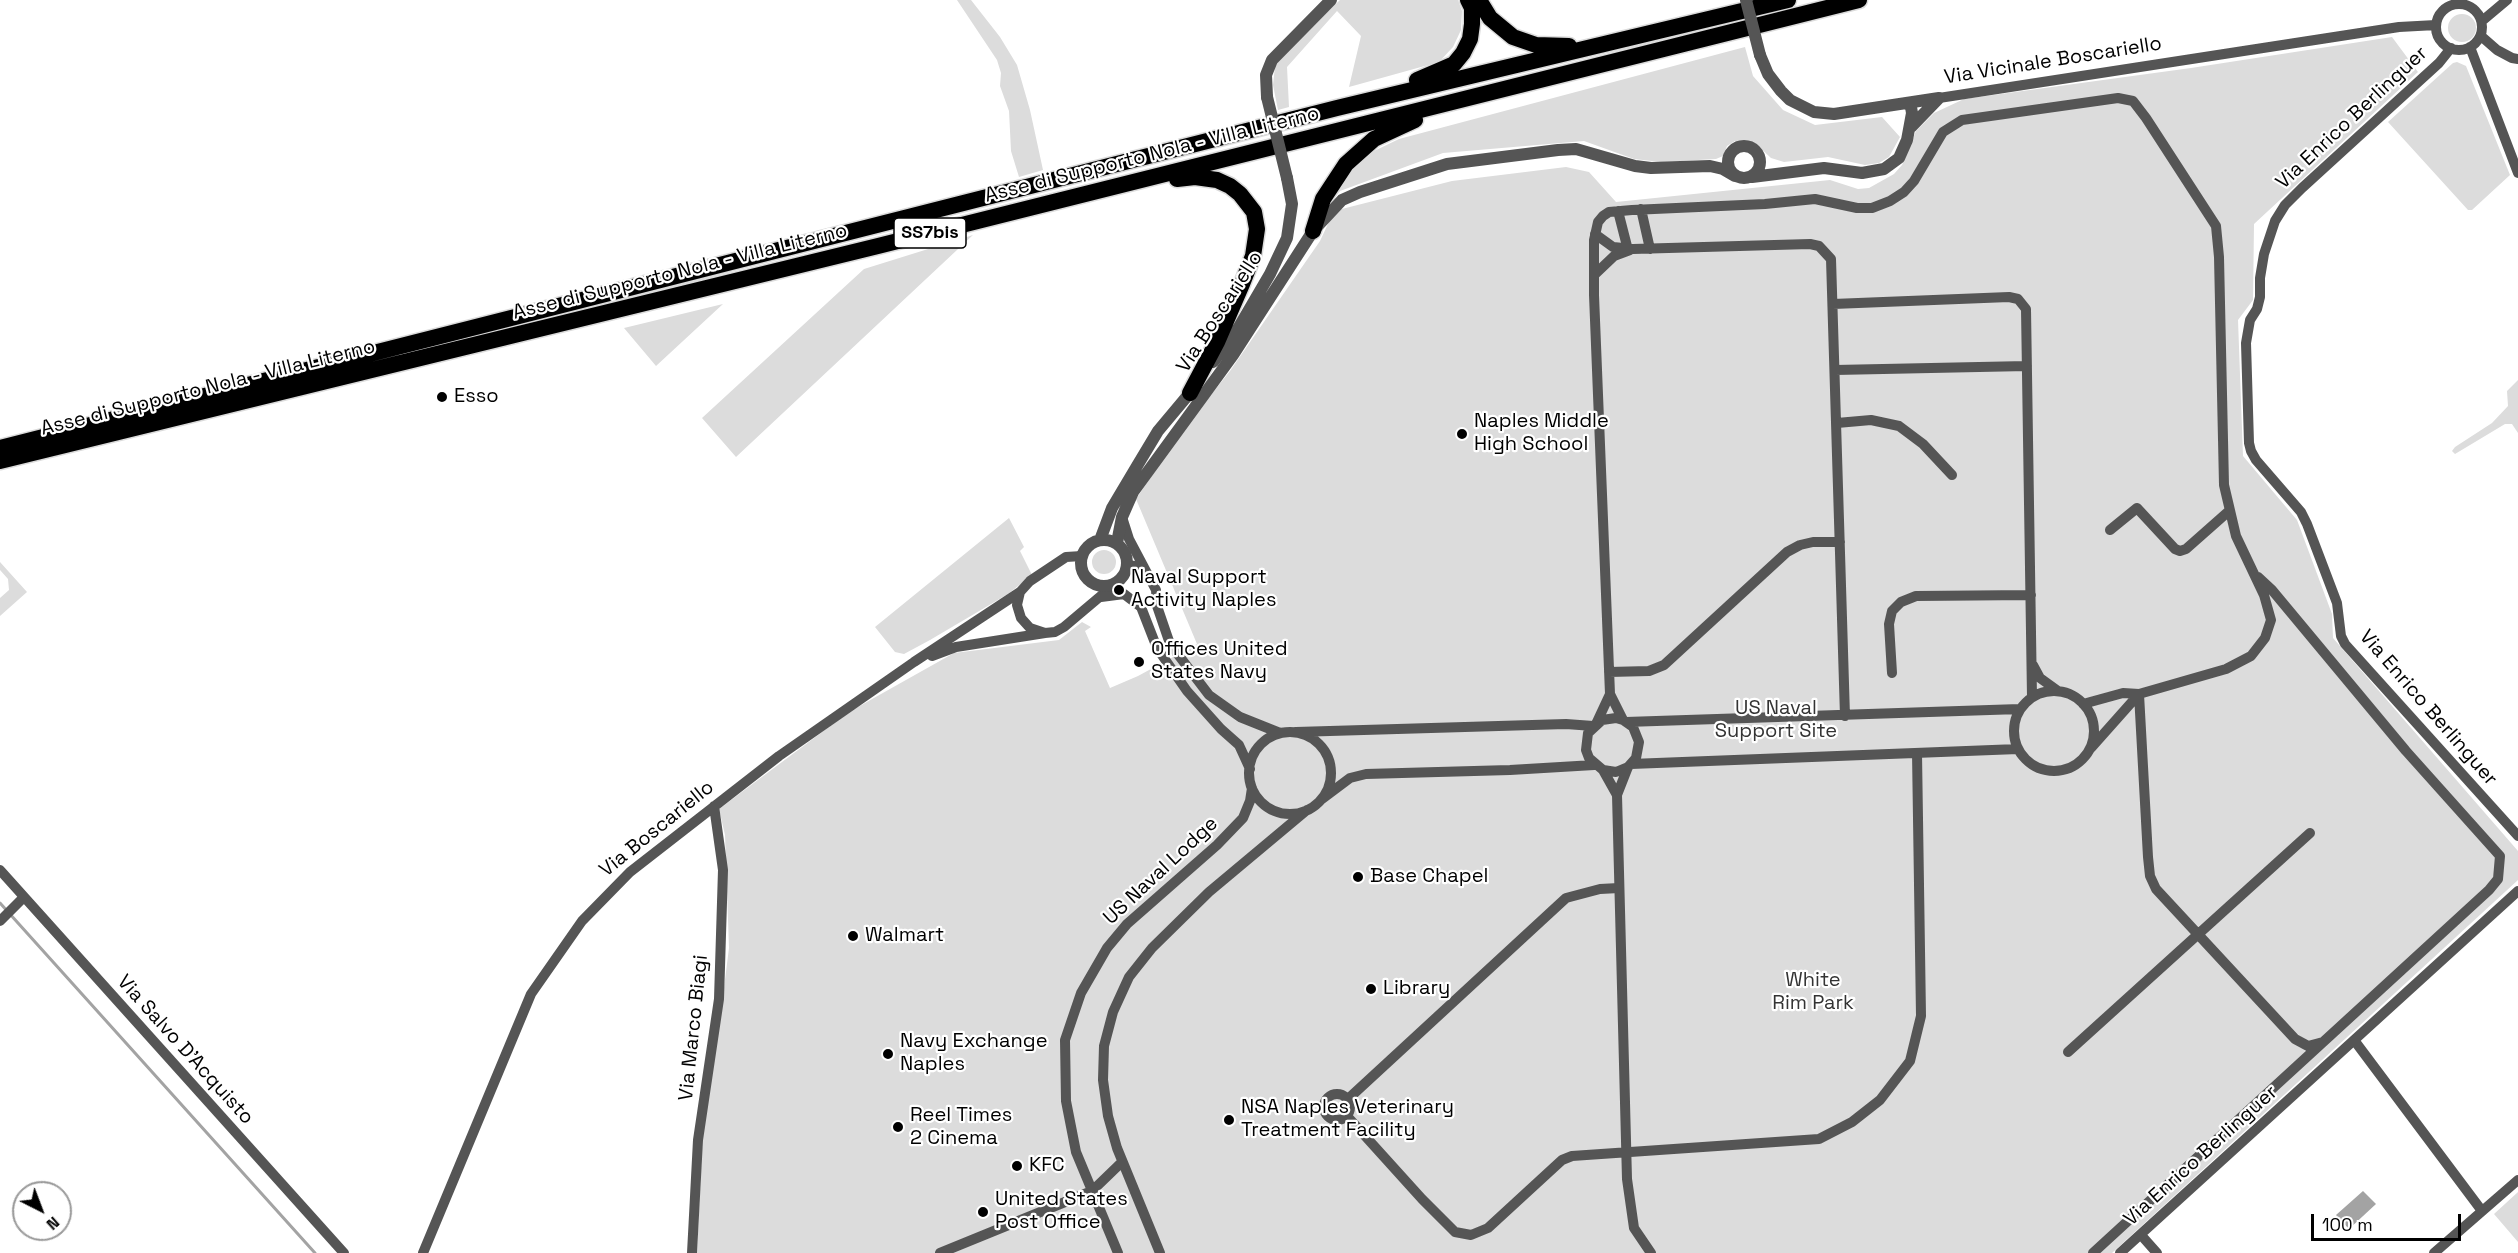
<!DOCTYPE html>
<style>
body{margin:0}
#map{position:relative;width:2518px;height:1253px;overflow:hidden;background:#fff;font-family:"Space Grotesk",sans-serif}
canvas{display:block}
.north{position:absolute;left:12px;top:1181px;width:60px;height:60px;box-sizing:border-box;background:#fff;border:2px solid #999;border-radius:50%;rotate:138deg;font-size:16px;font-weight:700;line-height:24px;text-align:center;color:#000}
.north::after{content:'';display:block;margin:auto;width:21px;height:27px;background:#000;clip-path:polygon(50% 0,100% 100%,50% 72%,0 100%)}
.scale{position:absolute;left:2311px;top:1214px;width:150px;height:27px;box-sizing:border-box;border:3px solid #000;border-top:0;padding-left:8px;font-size:18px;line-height:21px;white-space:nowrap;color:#000;-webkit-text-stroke:4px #fff;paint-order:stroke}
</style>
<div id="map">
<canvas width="2518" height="1253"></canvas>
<div class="north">N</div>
<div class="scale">100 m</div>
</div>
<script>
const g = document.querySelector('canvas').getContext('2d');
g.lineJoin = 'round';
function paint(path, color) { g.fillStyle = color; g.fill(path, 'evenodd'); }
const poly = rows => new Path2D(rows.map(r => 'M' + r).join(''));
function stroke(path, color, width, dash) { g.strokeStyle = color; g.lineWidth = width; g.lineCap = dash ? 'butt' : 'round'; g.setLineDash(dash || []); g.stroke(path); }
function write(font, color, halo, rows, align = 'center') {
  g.font = font + ' "Space Grotesk",sans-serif'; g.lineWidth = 4.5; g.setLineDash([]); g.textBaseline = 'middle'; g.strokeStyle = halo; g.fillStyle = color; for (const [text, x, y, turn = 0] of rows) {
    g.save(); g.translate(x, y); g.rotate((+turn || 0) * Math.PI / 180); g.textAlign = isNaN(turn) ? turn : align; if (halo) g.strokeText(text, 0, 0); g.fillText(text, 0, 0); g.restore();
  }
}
const green = poly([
 [957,0,971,0,1000,37,1017,65,1030,110,1043,170,1019,177,1011,151,1009,111,1000,86,1001,73,997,60],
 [1340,0,1458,0,1462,11,1461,30,1453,47,1439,62,1349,87,1361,36,1337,11,1287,67,1289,107,1278,110,1273,85,1275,66,1288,49],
 '2448 28a14 14 0 1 1 28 0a14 14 0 1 1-28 0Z',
 [2392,37,2418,72,2254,224,2253,300,2238,320,2243,456,2297,520,2332,614,2333,638,2518,851,2518,880,2112,1253,697,1253,703,1129,719,1027,729,948,725,835,719,809,849,712,954,653,1059,640,1082,622,1091,627,1085,631,1110,688,1138,676,1197,644,1136,499,1183,430,1230,371,1320,241,1334,211,1452,181,1566,167,1589,172,1616,202,1830,180,1858,189,1869,188,1894,174,1902,165,1916,131,1934,113,1964,99,2191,68],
 [1745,47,1753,76,1783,110,1815,125,1882,117,1900,137,1889,157,1879,163,1865,165,1828,157,1784,162,1771,158,1756,144,1749,141,1738,143,1735,141,1727,146,1723,156,1716,159,1661,162,1634,159,1584,141,1443,153,1340,191,1326,206,1340,183,1353,168,1374,151,1399,139],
 [2457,62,2466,66,2510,175,2472,210,2468,210,2388,122,2453,63],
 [973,235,736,457,702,418,864,269],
 [723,304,656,366,624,328],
 [2518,380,2518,433,2512,424,2505,424,2455,454,2452,451,2455,447,2492,423,2508,406,2507,391],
 [1009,518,1024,547,1020,551,1032,575,1008,594,930,640,904,654,895,652,875,627],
 '1092 562a12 12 0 1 1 24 0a12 12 0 1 1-24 0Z',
 [0,562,27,592,0,616,0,598,9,590,8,579,0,570],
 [2518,1192,2518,1242,2494,1214]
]);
const water = poly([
 [2363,1191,2376,1204,2349,1229,2336,1215]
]);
const stream = poly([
 [0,903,315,1253]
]);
const minor = poly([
 '2436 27a23 23 0 1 1 46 0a23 23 0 1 1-46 0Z',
 [2482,21,2507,0],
 [2481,36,2497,50,2512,58,2518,59],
 [2470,47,2518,173],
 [2451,48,2439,63,2302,188,2285,205,2275,221,2264,254,2260,278,2260,297,2257,309,2250,320,2246,343,2249,443,2251,451,2256,460,2301,512,2307,524,2337,603,2341,636,2345,644,2518,836],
 [1939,98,2399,27,2436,25],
 [1641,209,1650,249],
 [1618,211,1628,250],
 [1595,234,1613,247,1633,249,1810,244,1819,246,1831,259,1845,716],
 [1594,275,1614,256,1630,250],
 [1833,304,2009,297,2018,299,2026,309,2032,697],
 [1835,370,2027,366],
 [1837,423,1871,420,1899,426,1923,444,1952,475],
 [1122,517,1129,539,1156,590,1157,606,1170,644,1209,695,1240,717,1280,733],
 [2110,530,2137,508,2175,549,2180,551,2186,549,2229,511],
 [1082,556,1066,557,1030,581,1020,592,1017,605,1021,618,1030,628,1045,633,1055,632,1064,627,1115,584],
 [1127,565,1143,567],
 [1101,597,1124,594,1141,607,1157,648,1187,691,1221,729,1239,745,1250,769],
 [932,656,956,647,1045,633],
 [2033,665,2040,678,2058,691],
 [1609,672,1649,671,1664,665,1787,552,1800,545,1813,542,1840,542],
 [1892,673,1889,624,1892,611,1901,602,1916,596,2031,595],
 '2014 731a40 40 0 1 1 80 0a40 40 0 1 1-80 0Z',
 [2139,694,2148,857,2150,876,2156,889,2295,1039,2308,1046,2323,1042],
 [1623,720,1616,718,1602,720,1588,733,1586,750,1589,758,1603,770,1616,772,1628,767,1636,758,1639,742,1633,727,1623,720,1610,694,1594,295,1594,240,1598,222,1603,216,1609,212,1632,210,1765,204,1815,199,1857,208,1872,208,1890,201,1904,192,1914,181,1943,132,1962,120,2118,98,2133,101,2146,118,2216,226,2219,257,2224,485,2236,536,2264,595,2271,620,2265,638,2251,656,2226,669,2139,694,2123,693,2083,704],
 [1626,722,2020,709],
 [1596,724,1610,694],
 [1296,732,1566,724,1593,726],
 '1249 773a41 41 0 1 1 82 0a41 41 0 1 1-82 0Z',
 [2091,748,2139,694],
 [1631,764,2018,749],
 [1628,767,1617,795,1627,1179,1634,1228,1651,1253],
 [1603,770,1617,795],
 [1322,799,1350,778,1366,774,1510,770,1594,765],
 [0,870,344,1253],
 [0,921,24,897],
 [2354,1040,2482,1211],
 [2068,1052,2310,833],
 '1324 1107a13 13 0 1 1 26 0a13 13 0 1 1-26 0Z',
 [1348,1099,1566,898,1600,889,1619,888],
 [1347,1116,1422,1199,1455,1232,1471,1235,1488,1228,1562,1160,1572,1156,1819,1139,1852,1122,1880,1100,1910,1061,1921,1016,1917,753],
 [2141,1235,2157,1253],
 [423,1253,531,994,582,921,630,872,779,756,914,662,1020,592],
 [692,1253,698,1140,719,999,723,870,714,806],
 [940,1253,1092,1191,1122,1162],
 [1118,1253,1076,1152,1066,1101,1065,1040,1081,993,1107,948,1127,924,1217,845,1243,818,1250,801,1252,788],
 [1160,1253,1117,1148,1108,1116,1103,1080,1104,1046,1113,1012,1129,977,1152,948,1209,892,1307,810],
 [2093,1253,2489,890,2498,879,2500,856,2406,751,2272,590,2258,577],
 [2120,1253,2518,891],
 [2434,1253,2518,1180]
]);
const tertiary = poly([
 [1760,55,1768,74,1781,91,1790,100,1814,112,1834,114,1939,98],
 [1267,97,1266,75,1272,60,1331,0],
 [1911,127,1938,99],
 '1728 162a16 16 0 1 1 32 0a16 16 0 1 1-32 0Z',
 [1752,177,1824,168,1862,173,1884,169,1899,158,1907,140,1912,113,1911,107,1907,103],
 [1213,362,1239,327,1270,274,1287,238,1292,204,1287,178],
 '1081 563a23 23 0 1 1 46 0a23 23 0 1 1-46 0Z',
 [1100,540,1112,508,1137,466,1158,431,1194,388],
 [1117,543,1122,517,1133,492,1233,355,1313,231,1342,200,1360,192,1447,164,1558,150,1576,149,1635,166,1651,168,1710,166,1723,169,1735,176]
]);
const trunk = poly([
 [1479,0,1490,18,1513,37,1536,45,1569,46],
 [1417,80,1454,64,1463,53,1470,39,1472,24,1472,8,1468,0],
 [1177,179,1195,177,1217,180,1230,186,1240,194,1254,212,1257,229,1253,256,1242,284,1217,342,1190,393],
 [1313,231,1323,199,1346,164,1374,139,1415,120],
 [0,448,1337,108,1788,0],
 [0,461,878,246,1859,0]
]);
const tertiaryBridge = poly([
 [1746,0,1760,55],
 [1267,97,1287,178]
]);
const markers = [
 [442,397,6,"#000"],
 [1462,434,6,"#000"],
 [1119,590,6,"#000"],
 [1139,662,6,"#000"],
 [1358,877,6,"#000"],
 [853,936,6,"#000"],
 [1371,989,6,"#000"],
 [888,1054,6,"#000"],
 [1229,1120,6,"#000"],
 [898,1127,6,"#000"],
 [1017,1166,6,"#000"],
 [983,1212,6,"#000"]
];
const shields = [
 [930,233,72]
];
const shieldNames = [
 ["SS7bis",930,233]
];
const streetNames = [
 ["Via Vicinale Boscariello",2053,61,-9],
 ["Via Enrico Berlinguer",2352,118,-43],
 ["Asse di Supporto Nola - Villa Literno",1152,155,-14],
 ["Asse di Supporto Nola - Villa Literno",680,272,-14],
 ["Via Boscariello",1220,312,-57],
 ["Asse di Supporto Nola - Villa Literno",208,388,-14],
 ["Via Enrico Berlinguer",2428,708,49],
 ["Via Boscariello",657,829,-39],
 ["US Naval Lodge",1161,871,-43],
 ["Via Marco Biagi",694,1028,-84],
 ["Via Salvo D'Acquisto",185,1050,48],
 ["Via Enrico Berlinguer",2201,1156,-42]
];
const poiNames = [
 ["Esso",454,397],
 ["Naples Middle",1474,422],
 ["High School",1474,445],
 ["Naval Support",1131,578],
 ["Activity Naples",1131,601],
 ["Offices United",1151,650],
 ["States Navy",1151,673],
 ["Base Chapel",1370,877],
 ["Walmart",865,936],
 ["Library",1383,989],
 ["Navy Exchange",900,1042],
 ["Naples",900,1065],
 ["NSA Naples Veterinary",1241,1108],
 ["Treatment Facility",1241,1131],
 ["Reel Times",910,1116],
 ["2 Cinema",910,1139],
 ["KFC",1029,1166],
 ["United States",995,1200],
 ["Post Office",995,1223]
];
const parkNames = [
 ["US Naval",1776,709],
 ["Support Site",1776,732],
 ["White",1813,981],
 ["Rim Park",1813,1004]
];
paint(green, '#dcdcdc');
paint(water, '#a3a3a3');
stroke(stream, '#a3a3a3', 3);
stroke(trunk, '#dbdbdb', 19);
stroke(minor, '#555', 10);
stroke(tertiary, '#555', 12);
stroke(trunk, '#000', 16);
stroke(tertiaryBridge, '#555', 12);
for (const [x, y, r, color] of markers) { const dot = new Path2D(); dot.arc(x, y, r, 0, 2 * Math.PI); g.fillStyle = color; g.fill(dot); stroke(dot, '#fff', 2); }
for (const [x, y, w] of shields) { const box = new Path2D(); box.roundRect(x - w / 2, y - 15, w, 30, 4.5); g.fillStyle = '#fff'; g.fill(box); stroke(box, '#000', 1.5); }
write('bold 18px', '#000', null, shieldNames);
write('20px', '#000', '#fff', streetNames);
write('20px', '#000', '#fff', poiNames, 'left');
write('20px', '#333', '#fff', parkNames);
</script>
